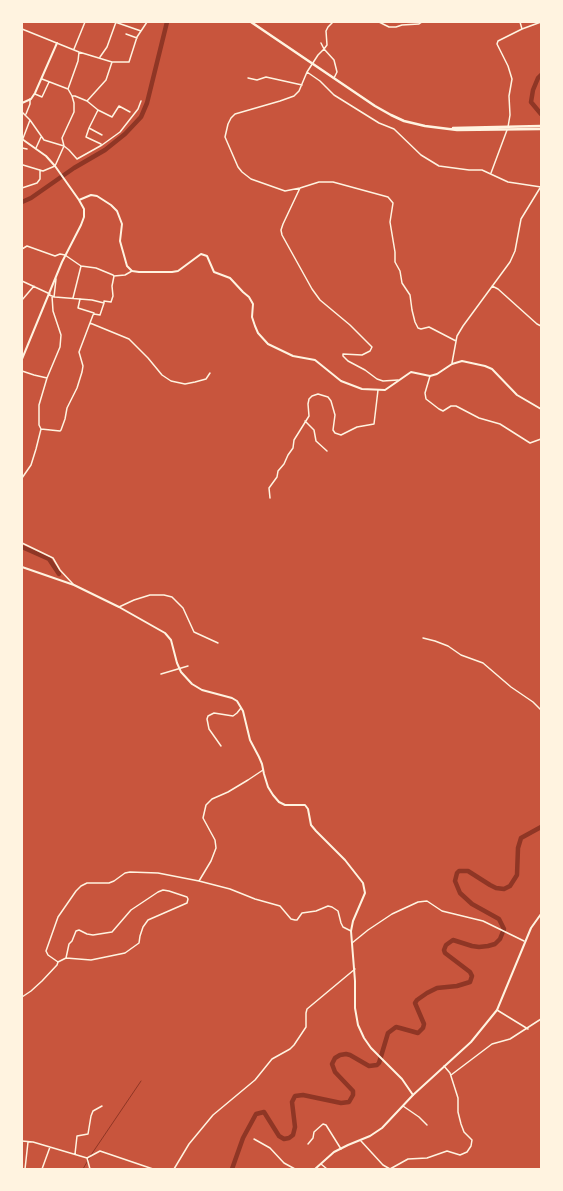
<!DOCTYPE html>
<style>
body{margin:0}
#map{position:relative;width:563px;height:1191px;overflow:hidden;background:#c8553d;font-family:"Nunito Sans",sans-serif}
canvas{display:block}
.frame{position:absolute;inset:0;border:23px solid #fff3e0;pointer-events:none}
</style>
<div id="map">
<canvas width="563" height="1191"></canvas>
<div class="frame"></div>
</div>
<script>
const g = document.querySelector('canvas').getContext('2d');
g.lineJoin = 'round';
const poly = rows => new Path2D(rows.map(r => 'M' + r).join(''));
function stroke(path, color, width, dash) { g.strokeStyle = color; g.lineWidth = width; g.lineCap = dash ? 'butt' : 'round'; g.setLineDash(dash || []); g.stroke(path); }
const stream = poly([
 [91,1155,141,1081],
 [83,1169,90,1157]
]);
const river = poly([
 [541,75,538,78,533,90,531,102,541,114],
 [22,202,31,198,74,168,105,150,125,134,141,117,147,103,167,22],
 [22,547,49,559,59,574],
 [232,1169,243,1138,256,1114,264,1112,279,1136,284,1139,289,1138,293,1135,295,1127,292,1102,295,1096,303,1095,341,1103,349,1102,353,1095,353,1091,335,1072,332,1064,335,1058,340,1055,346,1054,350,1055,369,1066,377,1065,379,1063,388,1033,396,1027,400,1028,418,1033,423,1028,424,1024,415,1003,417,1000,427,993,437,988,457,986,470,982,472,976,470,972,445,953,444,950,446,945,453,940,472,946,479,947,488,946,495,944,500,939,504,929,499,919,472,904,460,893,455,881,457,873,459,871,468,871,490,885,496,888,504,889,510,886,517,875,518,848,521,838,541,827]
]);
const minor = poly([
 [115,22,141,31],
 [333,22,328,27,326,31,327,45,324,49,318,55,307,72,299,91,294,96,280,101,235,114,231,118,228,124,225,137,238,167,242,172,251,179,285,191,300,188,319,182,333,182,388,197,393,203,390,222,395,252,395,262,400,271,402,283,410,295,412,310,415,322,418,328,421,329,429,327,456,341],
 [379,22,389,27,396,27,402,25,419,24,422,22],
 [22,29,79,52,112,62,129,62,137,37,147,22],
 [522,29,541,22],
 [126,34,137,38],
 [321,43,324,49,334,60,337,72,334,78],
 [74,49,85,22],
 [100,57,107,47,116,22],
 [307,72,320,81,334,95,379,123,394,129,421,155,439,166,469,170,482,170,508,182,541,187],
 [248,78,257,80,266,77,302,85],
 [42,79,68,89],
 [35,94,42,97,49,82],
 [72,96,75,96,87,101,106,80,112,62],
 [87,101,98,110,112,117,119,106,130,112],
 [98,110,89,128,102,135],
 [22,112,30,120,44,140,64,146,69,150,77,159,102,145,120,132,138,109,141,101],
 [26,114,30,104,30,99],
 [508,127,510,115,509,96,512,79,508,66,497,44,498,41,522,29,520,22],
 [89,128,86,137,101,144],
 [22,141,30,120],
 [22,148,27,149],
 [36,148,41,137],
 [23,165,43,171,55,166,64,146,62,138,74,112,74,103,72,96,68,89,78,61,79,52],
 [491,173,507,130],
 [22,188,37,183,40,179,40,170],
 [300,188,283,224,281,230,282,235,312,289,320,300,350,325,372,347,370,351,362,355,343,354,343,356,348,361,365,370,377,379,383,381,398,380],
 [22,249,27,246,55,256,60,254,65,255,81,266,96,268,113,275,114,276,125,275,132,271],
 [22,281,50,294],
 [492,286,498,289,537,324,541,326],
 [49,295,55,297,92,300,104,303,104,301,111,302,113,296,112,286,114,276],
 [54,297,56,279],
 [73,298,81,266],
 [80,299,78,308,94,313],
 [22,300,34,286],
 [90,323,129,339,148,358,162,375,171,381,185,384,195,382,206,379,210,373],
 [452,363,457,336,463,326,510,262,515,251,521,219,540,188],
 [22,371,34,375,47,378],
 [430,376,425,393,426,399,439,409,443,411,451,406,456,406,479,418,500,424,530,443,541,439],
 [305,421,314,430,316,441,327,451],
 [41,429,60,431,61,430,65,419,67,408,77,388,82,372,83,366,79,352,93,315,94,314,100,315,104,303],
 [22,478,31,465,36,449,41,429,39,425,39,405,47,378,60,347,61,335,53,311,52,296],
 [270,498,269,488,277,477,278,471,284,464,288,455,293,448,294,440,309,416,308,404,309,399,312,396,318,394,328,397,331,401,335,415,333,430,335,433,341,435,357,427,374,424,378,390],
 [22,543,53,558,60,570,73,584],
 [119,607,134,600,150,595,164,595,172,597,183,608,194,632,218,643],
 [423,638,435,641,448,646,461,655,483,663,511,687,533,702,541,710],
 [161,674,188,666],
 [221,746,209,729,207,719,208,716,214,713,233,716,237,713,241,708],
 [199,881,211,861,216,848,215,840,203,818,206,805,212,799,228,792,248,780,263,770],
 [352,943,368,930,392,914,418,902,427,901,442,911,483,921,524,941],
 [58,962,48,955,46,951,58,917,76,891,81,886,87,883,109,883,114,881,125,873,130,872,158,873,199,881,230,889,255,899,280,906,291,919,295,920,297,920,302,913,316,911,328,906,332,907,338,911,341,923,343,927,351,931],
 [22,997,31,991,42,981,57,965,58,962,66,958,91,960,125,953,139,943,140,936,143,927,148,920,187,903,188,899,187,897,169,891,163,890,158,892,131,910,112,932,93,935,87,934,79,930,76,931,72,941,69,944,66,958],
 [497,1010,528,1029],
 [451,1075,492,1044,510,1039,541,1019],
 [403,1106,419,1117,427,1125],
 [254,1139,270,1148,284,1163,295,1169],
 [22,1141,33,1142,87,1158],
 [361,1141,383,1165,390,1169,408,1159,427,1158,447,1151,460,1155,467,1152,471,1146,472,1140,464,1132,461,1124,458,1112,458,1098,450,1073,444,1066],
 [308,1144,313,1138,314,1132,323,1124,326,1125,341,1149],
 [75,1154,77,1136,88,1134,91,1116,93,1111,102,1106],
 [87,1158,100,1151,153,1169],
 [87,1158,90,1169],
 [321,1164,327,1169],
 [25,1169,28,1142],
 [42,1169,50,1147],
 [174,1169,189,1144,213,1115,255,1080,272,1059,290,1049,294,1045,306,1027,306,1013,307,1009,355,969]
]);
const tertiary = poly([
 [22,103,31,99,35,93,57,43],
 [22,139,46,156,55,166,79,200,84,209,84,217,81,225,62,262,22,359],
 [79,200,91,195,97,196,111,205,117,211,122,224,120,241,127,266,132,271,139,272,172,272,178,271,201,254,207,256,214,272,230,278,243,292,249,297,253,304,252,317,255,326,258,333,268,344,293,356,315,360,341,381,362,389,385,390,411,372,430,376,437,374,452,364,462,361,485,366,492,369,517,395,541,409],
 [22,567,74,585,119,607,165,633,171,640,177,663,181,672,192,684,202,690,232,698,237,701,243,711,250,740,259,757,262,764,264,774,268,787,273,795,279,802,285,805,305,805,308,809,311,825,316,831,345,860,363,883,365,893,353,921,351,931,355,981,355,1008,358,1025,364,1038,371,1048,402,1079,413,1095]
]);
const secondary = poly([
 [315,1169,334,1152,348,1145,370,1136,382,1128,413,1095,471,1042,497,1010,531,928,541,914]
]);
const primary = poly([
 [251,22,375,106,391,115,404,121,425,126,457,130,541,129],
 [453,128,541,126]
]);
stroke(stream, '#8f3625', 1);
stroke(river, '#8f3625', 4.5);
stroke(minor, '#fff3e0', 1.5);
stroke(tertiary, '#fff3e0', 2);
stroke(secondary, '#fff3e0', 2);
stroke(primary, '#fff3e0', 2.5);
</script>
